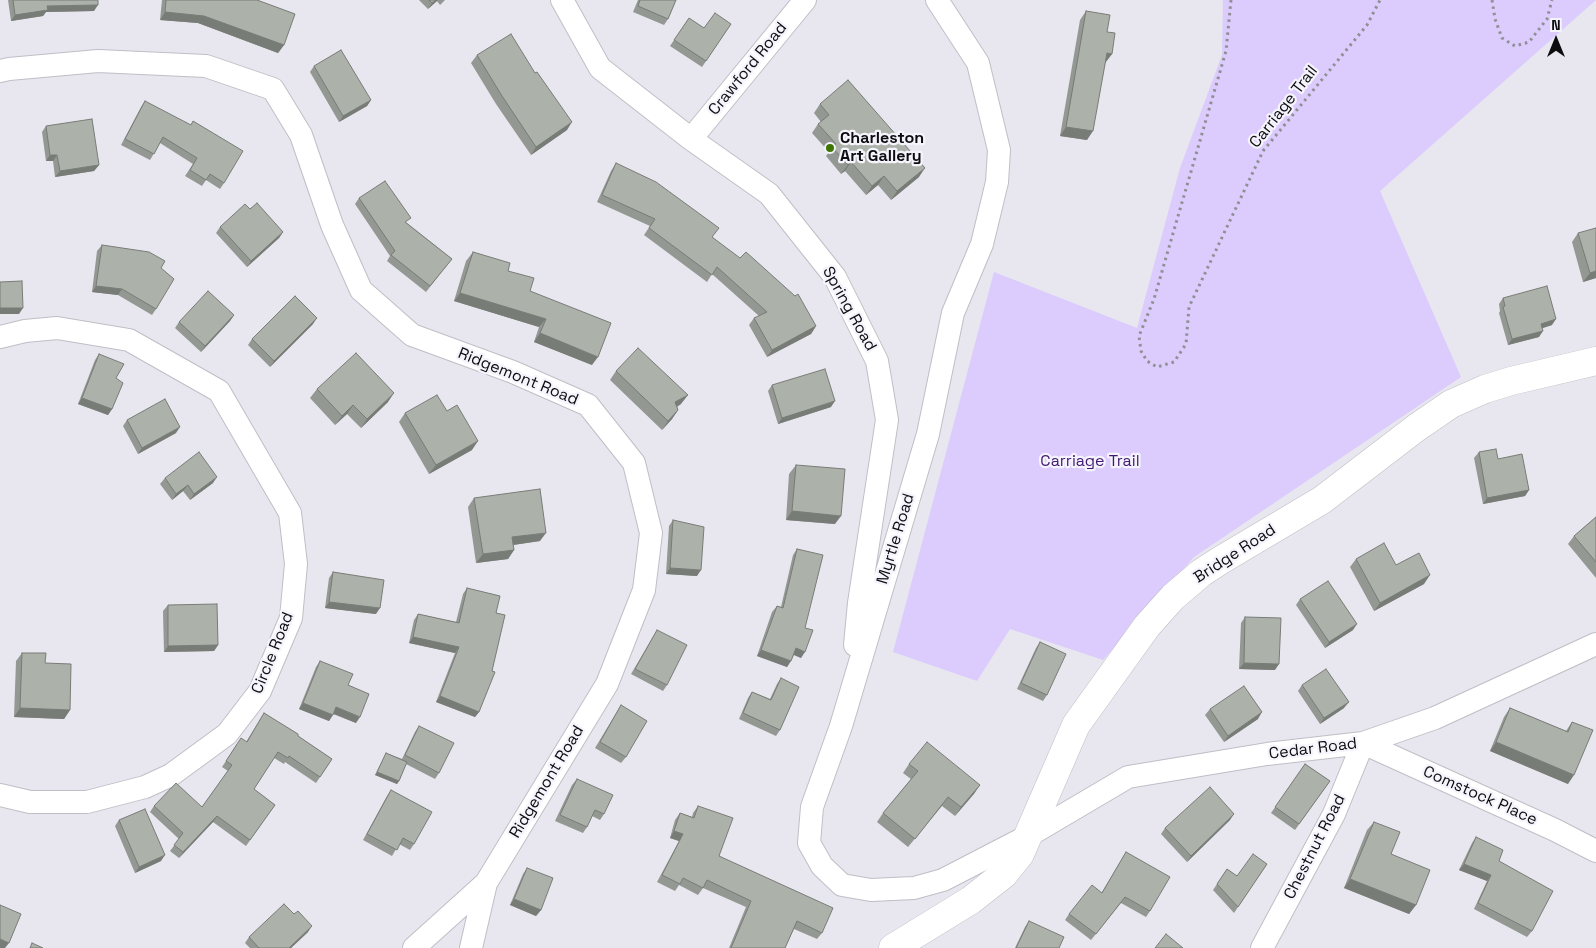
<!DOCTYPE html>
<style>
body{margin:0}
#map{position:relative;width:1596px;height:948px;overflow:hidden;background:#e8e6ee;font-family:"Space Grotesk",sans-serif}
canvas{display:block}
.north{position:absolute;left:1531px;top:15px;width:50px;height:50px;-webkit-text-stroke:4px #f5f3fc;paint-order:stroke;rotate:0deg;font-size:14px;font-weight:700;line-height:20px;text-align:center;color:#0d0d0f}
.north::after{content:'';display:block;margin:auto;width:18px;height:22px;background:#0d0d0f;clip-path:polygon(50% 0,100% 100%,50% 72%,0 100%)}
</style>
<div id="map">
<canvas width="1596" height="948"></canvas>
<div class="north">N</div>
</div>
<script>
const g = document.querySelector('canvas').getContext('2d');
g.lineJoin = 'round';
function paint(path, color) { g.fillStyle = color; g.fill(path, 'evenodd'); }
const poly = rows => new Path2D(rows.map(r => 'M' + r).join(''));
function stroke(path, color, width, dash) { g.strokeStyle = color; g.lineWidth = width; g.lineCap = dash ? 'butt' : 'round'; g.setLineDash(dash || []); g.stroke(path); }
function write(font, color, halo, rows, align = 'center') {
  g.font = font + ' "Space Grotesk",sans-serif'; g.lineWidth = 4.5; g.setLineDash([]); g.textBaseline = 'middle'; g.strokeStyle = halo; g.fillStyle = color; for (const [text, x, y, turn = 0] of rows) {
    g.save(); g.translate(x, y); g.rotate((+turn || 0) * Math.PI / 180); g.textAlign = isNaN(turn) ? turn : align; if (halo) g.strokeText(text, 0, 0); g.fillText(text, 0, 0); g.restore();
  }
}
const green = poly([
 [1223,0,1596,0,1380,191,1461,377,1194,557,1103,660,1010,629,977,681,893,652,994,272,1137,328,1180,168,1222,55]
]);
const path = poly([
 [1231,0,1226,51,1154,299,1139,336,1141,351,1147,361,1157,367,1174,362,1186,344,1189,307,1263,151,1367,25,1380,0],
 [1492,0,1495,19,1502,38,1515,46,1529,42,1547,19,1552,0]
]);
const street = poly([
 [562,0,600,68,691,139,769,194,835,277,877,361,887,420,859,603,855,645],
 [937,0,978,63,999,150,997,182,982,244,953,313,928,434,841,726,812,807,809,843,822,866,842,885,871,890,914,888,943,880,1028,836,1128,777,1267,754,1363,743,1435,718,1596,644],
 [0,71,9,69,98,61,206,66,273,89,301,135,332,225,361,290,412,335,513,372,588,405,634,463,651,533,644,590,607,684,486,883,414,948],
 [691,139,805,0],
 [0,337,25,331,57,328,129,340,219,391,290,513,296,564,291,618,260,691,227,734,171,775,145,787,87,802,30,802,0,795],
 [471,948,486,883],
 [1262,948,1334,814,1363,743,1555,830,1596,851]
]);
const secondary = poly([
 [893,948,971,900,1004,874,1020,854,1076,725,1147,626,1173,597,1201,573,1221,560,1322,500,1416,428,1451,404,1485,389,1511,381,1596,361]
]);
const wall = poly([
 [8,0,98,0,94,11,46,12,43,16,11,21],
 [162,0,257,0,284,45,278,53,198,23,160,20],
 [419,0,445,0,440,5,437,1,428,9],
 [638,0,676,0,668,19,664,25,633,12],
 [1086,11,1107,32,1112,54,1105,63,1087,140,1060,136,1080,20],
 [689,18,704,28,731,24,702,67,670,46],
 [477,55,567,130,531,155,496,104,471,63],
 [314,66,371,100,367,106,339,122,310,72],
 [145,101,224,183,220,189,206,180,202,186,185,176,193,164,160,143,150,160,121,145,141,107],
 [820,104,919,177,891,200,878,185,866,195,845,171,841,174,826,156,829,152,812,133,818,124,821,122,814,113],
 [46,126,99,165,94,171,55,177,53,161,46,161,42,132],
 [616,163,712,237,816,326,811,334,767,357,749,325,754,318,759,316,712,274,707,282,644,235,650,226,597,202,611,171],
 [359,198,407,223,452,259,426,292,387,261,390,256,355,204],
 [250,209,283,232,279,238,247,267,216,233,220,227],
 [1578,233,1596,278,1583,282,1572,242],
 [102,245,161,268,156,309,152,315,118,295,92,292,97,251],
 [473,252,508,271,530,291,592,365,534,342,539,327,454,301,466,261],
 [1503,298,1552,325,1542,328,1539,337,1508,345,1499,313,1500,311,1499,304],
 [234,315,230,321,201,352,175,328,179,322],
 [313,324,270,367,248,345,252,339],
 [99,354,116,378,112,409,108,415,78,404,95,360],
 [616,371,681,404,677,407,678,410,672,419,662,430,610,380],
 [772,385,831,407,778,424,768,391],
 [317,389,388,402,361,428,347,414,335,425,310,398],
 [447,411,472,450,429,474,399,422,405,413],
 [127,420,176,433,138,454,123,426],
 [1479,452,1498,459,1529,490,1525,496,1483,504,1474,458],
 [796,465,835,524,786,520,789,474],
 [165,478,213,483,190,500,183,491,172,500,160,484],
 [474,498,540,541,513,545,514,550,508,559,476,563,468,507],
 [1596,517,1596,578,1568,544,1574,536],
 [673,520,697,576,666,574,669,526],
 [797,549,805,628,801,658,794,655,787,667,757,656,772,612,777,606,781,607,793,555],
 [1356,559,1396,565,1424,584,1374,611,1350,567],
 [333,572,376,614,325,608,329,578],
 [467,588,496,613,479,712,475,717,436,702,455,653,409,643,414,620,418,614,456,622,463,594],
 [1300,599,1353,630,1325,648,1296,605],
 [168,605,218,645,214,651,164,652,163,611],
 [1245,617,1275,670,1239,669,1241,623],
 [657,630,667,685,663,691,631,674],
 [1040,642,1047,695,1043,701,1017,689,1036,648],
 [22,653,45,663,70,710,64,719,14,717,16,661],
 [320,661,348,685,356,723,333,714,329,721,299,709,316,667],
 [781,678,780,730,776,736,739,719,748,698,752,692,770,699,777,684],
 [1302,685,1344,708,1320,724,1298,691],
 [621,705,626,757,621,763,595,748],
 [1510,708,1566,731,1572,722,1568,784,1490,751,1504,717],
 [1210,709,1258,719,1224,742,1205,715],
 [264,713,332,759,316,783,285,762,284,764,274,758,254,789,275,805,246,846,213,822,179,858,170,851,179,839,150,812,154,806,202,807,228,771,222,767,237,744,246,742],
 [419,726,439,773,435,779,406,764,399,781,397,784,375,775,386,753,402,759,415,732],
 [909,764,980,785,955,816,942,806,908,847,877,822,883,813,911,779,903,773],
 [1305,764,1330,781,1295,830,1271,813],
 [577,779,604,814,600,820,592,816,587,827,583,833,555,821,572,785],
 [391,790,414,844,410,850,399,844,392,856,363,840,387,796],
 [698,806,719,856,822,933,817,939,794,929,785,948,729,948,746,907,703,888,698,895,679,885,675,891,657,882,679,841,670,838,675,820,680,813,692,817,693,813],
 [119,820,161,861,135,873,115,826],
 [1230,820,1187,862,1161,834,1165,828],
 [1374,822,1416,905,1409,914,1344,888,1367,830],
 [1476,837,1499,861,1532,931,1527,937,1474,909,1487,881,1459,870,1472,843],
 [1126,852,1150,911,1146,917,1121,903,1091,940,1065,920,1069,914,1102,892],
 [1267,864,1234,913,1213,890,1227,869,1237,876],
 [527,868,541,910,536,916,510,905,523,874],
 [1029,921,1059,948,1015,948,1025,927],
 [308,932,291,948,250,948,245,943,249,937]
]);
const shadedWall = poly([
 [436,0,438,0,428,9,432,3],
 [98,5,94,11,46,12,43,16,11,21,15,15,47,6],
 [165,12,204,16,284,45,278,53,198,23,160,20],
 [1107,53,1112,54,1105,63,1100,62],
 [371,100,367,106,339,122,343,116],
 [572,122,567,130,531,155,536,147],
 [1066,127,1093,131,1087,140,1060,136],
 [50,155,57,155,53,161,46,161],
 [851,162,845,171,841,174,848,165],
 [99,165,94,171,55,177,60,171],
 [925,168,919,177,891,200,897,191],
 [884,176,878,185,866,195,872,186],
 [283,232,279,238,247,267,251,261],
 [1596,271,1596,278,1583,282,1590,273],
 [96,286,122,289,118,295,92,292],
 [460,293,546,319,539,327,454,301],
 [0,308,23,308,19,314,0,314],
 [234,315,230,321,201,352,205,346],
 [317,318,313,324,270,367,274,361],
 [1556,319,1552,325,1537,330,1541,324],
 [816,326,811,334,767,357,772,350],
 [1543,331,1539,337,1508,345,1512,339],
 [540,333,598,357,592,365,534,342],
 [394,393,388,402,361,428,367,419],
 [688,395,681,404,669,411,675,402],
 [82,398,112,409,108,415,78,404],
 [835,401,831,407,778,424,782,418],
 [353,405,347,414,335,425,342,416],
 [678,410,672,419,662,430,668,421],
 [180,427,176,433,138,454,142,448],
 [478,441,472,450,429,474,436,465],
 [217,477,213,483,190,500,194,494],
 [188,485,183,491,172,500,176,494],
 [1529,490,1525,496,1483,504,1487,498],
 [792,511,841,516,835,524,786,520],
 [546,533,540,541,506,546,512,537],
 [514,550,508,559,476,563,483,554],
 [670,568,701,570,697,576,666,574],
 [1430,575,1424,584,1374,611,1380,603],
 [329,602,380,608,376,614,325,608],
 [1357,624,1353,630,1325,648,1329,642],
 [413,637,459,647,455,653,409,643],
 [218,645,214,651,164,652,168,646],
 [796,648,805,652,801,658,792,654],
 [761,650,791,661,787,667,757,656],
 [1244,663,1279,664,1275,670,1239,669],
 [440,696,479,712,475,717,436,702],
 [1349,702,1344,708,1320,724,1324,718],
 [303,703,333,715,329,721,299,709],
 [336,707,360,717,356,723,332,713],
 [20,708,70,710,64,719,14,717],
 [1262,712,1258,719,1224,742,1228,736],
 [1496,742,1574,775,1568,784,1490,751],
 [377,772,399,781,397,784,375,775],
 [980,785,974,794,955,816,961,807],
 [1234,814,1230,820,1187,862,1191,856],
 [217,816,213,822,179,858,183,852],
 [674,831,683,834,679,841,670,838],
 [165,855,161,861,135,873,139,867],
 [1464,864,1491,875,1487,881,1459,870],
 [1350,879,1416,905,1409,914,1344,888],
 [514,899,541,910,536,916,510,905],
 [312,926,308,932,291,948,289,948],
 [0,939,9,943,5,948,0,948]
]);
const building = poly([
 [13,0,98,0,98,5,47,6,48,10,15,15,13,0],
 [166,0,257,0,295,14,284,45,204,16,165,12,166,0],
 [429,0,436,0,432,3,429,0],
 [640,0,676,0,668,19,638,6,640,0],
 [1086,11,1110,15,1107,32,1115,33,1112,54,1107,53,1093,131,1066,127,1086,11],
 [715,13,731,24,706,61,674,40,689,18,704,28,715,13],
 [511,34,535,73,537,72,572,122,536,147,502,96,477,55,511,34],
 [341,50,371,100,343,116,314,66,341,50],
 [848,80,925,168,897,191,884,176,872,186,851,162,848,165,832,147,836,144,818,124,829,115,820,104,848,80],
 [145,101,191,125,193,121,243,151,224,183,210,174,206,180,190,170,197,158,163,137,154,154,125,139,145,101],
 [92,119,99,165,60,171,57,155,50,155,46,126,92,119],
 [616,163,656,182,719,228,712,237,740,258,746,252,795,296,798,294,816,326,772,350,754,318,767,312,717,267,712,275,649,228,655,219,602,195,616,163],
 [385,181,411,218,405,222,452,259,430,286,391,255,395,251,359,198,385,181],
 [257,203,283,232,251,261,220,227,245,204,250,209,257,203],
 [1596,228,1596,271,1590,273,1578,233,1596,228],
 [102,245,149,252,165,261,161,268,174,279,156,309,122,289,96,286,102,245],
 [473,252,510,263,508,271,534,278,530,291,611,323,598,357,540,333,546,319,460,293,473,252],
 [22,281,23,308,0,308,0,282,22,281],
 [1547,286,1556,319,1541,324,1543,331,1512,339,1503,307,1505,306,1503,298,1547,286],
 [208,291,234,315,205,346,179,322,208,291],
 [295,296,317,318,274,361,252,339,295,296],
 [638,348,688,395,675,402,678,410,668,421,616,371,638,348],
 [356,353,394,393,367,419,353,405,342,416,317,389,356,353],
 [99,354,124,364,116,378,123,383,112,409,82,398,99,354],
 [825,369,835,401,782,418,772,385,825,369],
 [437,395,447,411,457,405,478,441,436,465,405,413,437,395],
 [165,399,180,427,142,448,127,420,165,399],
 [1496,449,1498,459,1522,454,1529,490,1487,498,1479,452,1496,449],
 [199,452,217,477,194,494,188,485,176,494,165,478,199,452],
 [796,465,845,469,841,516,792,511,796,465],
 [540,489,546,533,512,537,514,550,483,554,474,498,540,489],
 [1596,517,1596,562,1574,536,1596,517],
 [673,520,704,527,701,570,670,568,673,520],
 [1384,543,1396,565,1419,553,1430,575,1380,603,1356,559,1384,543],
 [797,549,823,555,805,628,813,630,805,652,796,648,791,661,761,650,777,606,783,608,797,549],
 [333,572,384,580,380,608,329,602,333,572],
 [1328,581,1357,624,1329,642,1300,599,1328,581],
 [467,588,500,596,496,613,505,615,492,671,495,672,479,712,440,696,459,647,413,637,418,614,459,623,467,588],
 [217,604,218,645,168,646,168,605,217,604],
 [1245,617,1281,618,1279,664,1244,663,1245,617],
 [657,630,687,645,667,685,635,669,657,630],
 [1040,642,1066,654,1047,695,1021,683,1040,642],
 [22,653,46,653,45,663,71,664,70,710,20,708,22,653],
 [320,661,353,674,348,685,369,694,360,717,336,707,333,715,303,703,320,661],
 [1326,669,1349,702,1324,718,1302,685,1326,669],
 [781,678,799,687,780,730,743,713,752,692,771,700,781,678],
 [1244,686,1262,712,1228,736,1210,709,1244,686],
 [621,705,647,721,626,757,600,742,621,705],
 [1510,708,1568,732,1572,722,1593,730,1574,775,1496,742,1510,708],
 [264,713,298,734,298,736,332,759,320,777,289,756,288,758,278,752,254,789,275,805,250,840,217,816,183,852,174,845,183,833,154,806,176,783,202,807,232,765,226,761,241,738,247,742,264,713],
 [419,726,454,743,439,773,405,755,419,726],
 [927,742,980,785,961,807,948,797,915,839,883,813,918,771,909,764,927,742],
 [386,753,407,762,399,781,377,772,386,753],
 [1305,764,1330,781,1299,824,1275,807,1305,764],
 [577,779,613,795,604,814,595,810,587,827,560,815,577,779],
 [1210,787,1234,814,1191,856,1165,828,1210,787],
 [391,790,432,812,414,844,403,838,397,850,367,834,391,790],
 [698,806,733,818,719,856,833,908,822,933,797,921,785,948,731,948,751,901,707,880,703,888,683,878,680,884,662,875,683,834,674,831,680,813,694,818,698,806],
 [145,809,165,855,139,867,119,820,145,809],
 [1374,822,1400,832,1391,854,1430,870,1416,905,1350,879,1374,822],
 [1476,837,1503,850,1499,861,1553,891,1532,931,1478,903,1491,875,1464,864,1476,837],
 [1126,852,1170,877,1150,911,1125,897,1096,934,1069,914,1092,885,1102,893,1126,852],
 [1253,854,1267,864,1238,907,1217,884,1227,869,1237,876,1253,854],
 [527,868,553,878,541,910,514,899,527,868],
 [284,904,294,914,298,911,312,926,289,948,259,948,249,937,284,904],
 [0,905,21,914,9,943,0,939,0,905],
 [1029,921,1064,937,1059,948,1016,948,1029,921],
 [1166,934,1183,948,1155,948,1166,934],
 [32,943,43,948,30,948,32,943]
]);
const markers = [
 [830,148,5,"#3f7501"]
];
const streetNames = [
 ["Crawford Road",748,69,-51],
 ["Carriage Trail",1284,107,-52],
 ["Spring Road",849,309,61],
 ["Ridgemont Road",518,377,22],
 ["Myrtle Road",896,539,-73],
 ["Bridge Road",1235,554,-33],
 ["Circle Road",273,653,-68],
 ["Cedar Road",1313,749,-7],
 ["Ridgemont Road",547,782,-59],
 ["Comstock Place",1480,796,24],
 ["Chestnut Road",1315,847,-63]
];
const poiNames = [
 ["Charleston",840,139],
 ["Art Gallery",840,157]
];
const parkNames = [
 ["Carriage Trail",1090,462]
];
paint(green, '#dbccfd');
stroke(street, '#c0bec6', 24);
stroke(secondary, '#c0bec6', 29);
stroke(path, '#908f94', 3, [2.5, 4]);
stroke(street, '#fff', 22);
stroke(secondary, '#fff', 28);
paint(wall, '#949892');
paint(shadedWall, '#787c77');
paint(building, '#acb1aa');
stroke(building, '#787c77', 1);
for (const [x, y, r, color] of markers) { const dot = new Path2D(); dot.arc(x, y, r, 0, 2 * Math.PI); g.fillStyle = color; g.fill(dot); stroke(dot, '#f5f3fc', 2); }
write('16px', '#0d0d0f', '#f5f3fc', streetNames);
write('bold 16px', '#0d0d0f', '#f5f3fc', poiNames, 'left');
write('16px', '#411a73', '#f5f3fc', parkNames);
</script>
